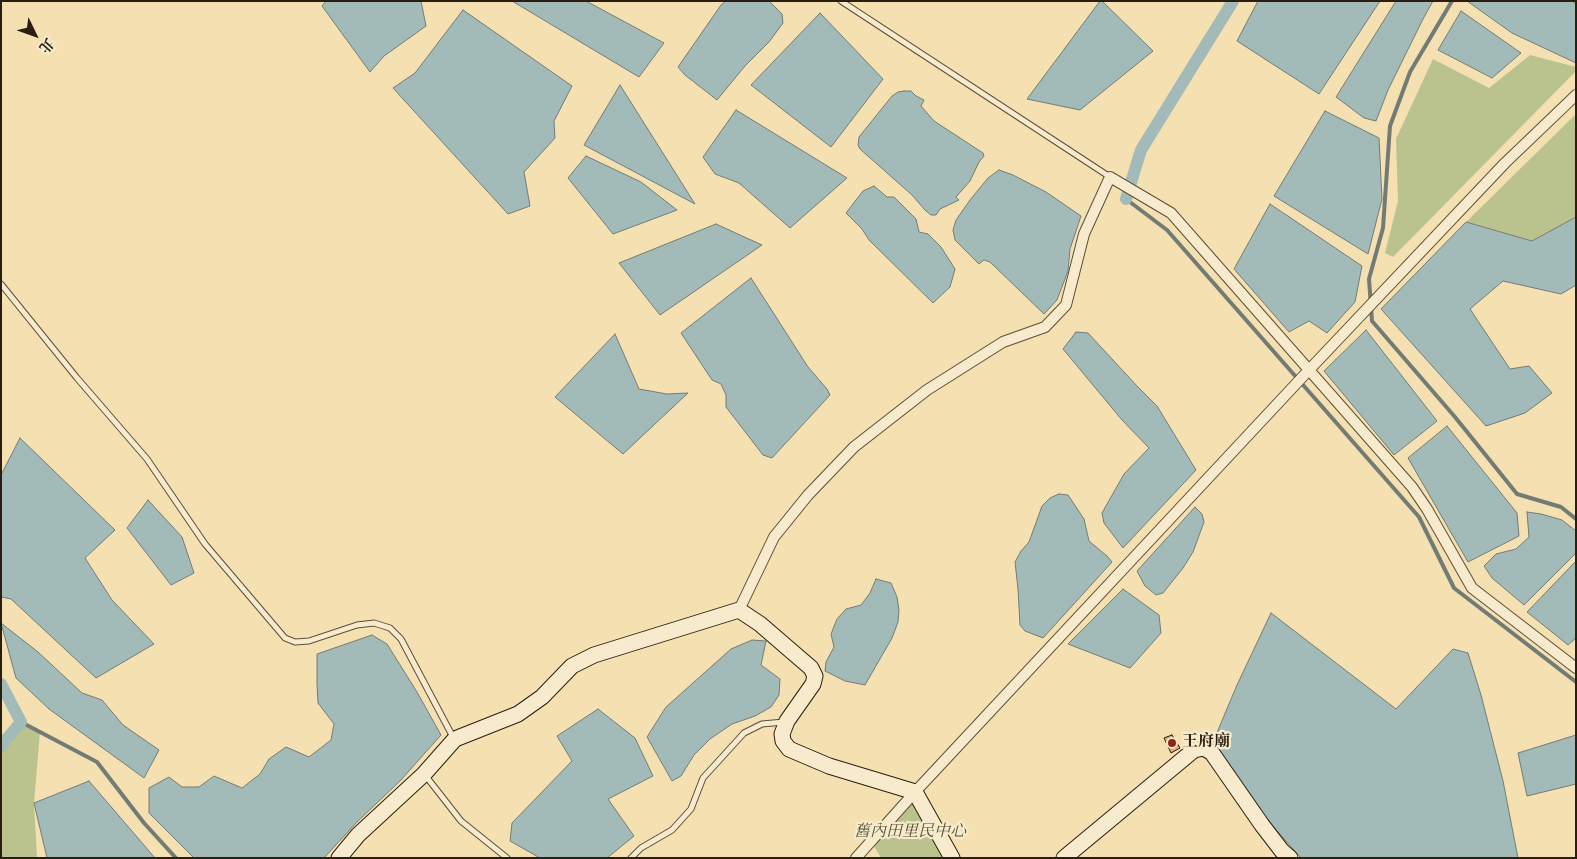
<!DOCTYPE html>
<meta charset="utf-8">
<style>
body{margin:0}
#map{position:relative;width:1577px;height:859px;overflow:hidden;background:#f5e0b2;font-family:"IM FELL Double Pica","Noto Serif TC",serif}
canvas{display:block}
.frame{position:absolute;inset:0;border:2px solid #291e10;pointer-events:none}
.north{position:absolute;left:10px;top:10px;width:50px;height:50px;-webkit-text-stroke:4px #f8ebcd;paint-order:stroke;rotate:132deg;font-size:14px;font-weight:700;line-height:20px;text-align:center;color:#291e10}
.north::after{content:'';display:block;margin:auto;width:18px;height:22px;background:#291e10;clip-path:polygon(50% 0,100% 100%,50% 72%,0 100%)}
</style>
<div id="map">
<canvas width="1577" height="859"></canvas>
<div class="frame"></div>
<div class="north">北</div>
</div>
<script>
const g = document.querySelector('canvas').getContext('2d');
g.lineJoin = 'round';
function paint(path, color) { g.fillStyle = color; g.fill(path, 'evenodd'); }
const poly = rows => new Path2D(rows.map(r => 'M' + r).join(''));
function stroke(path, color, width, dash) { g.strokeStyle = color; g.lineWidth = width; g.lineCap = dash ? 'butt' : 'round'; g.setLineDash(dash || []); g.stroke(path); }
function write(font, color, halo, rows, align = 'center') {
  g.font = font + ' "IM FELL Double Pica","Noto Serif TC",serif'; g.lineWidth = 4.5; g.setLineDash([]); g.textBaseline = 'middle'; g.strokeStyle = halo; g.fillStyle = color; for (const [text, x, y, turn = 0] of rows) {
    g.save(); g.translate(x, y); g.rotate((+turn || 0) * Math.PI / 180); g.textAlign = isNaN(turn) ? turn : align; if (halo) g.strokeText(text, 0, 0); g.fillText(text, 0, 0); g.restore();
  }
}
const green = poly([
 [1530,55,1576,67,1576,71,1393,257,1385,253,1398,201,1396,139,1433,59,1489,88],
 [1576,114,1576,217,1532,241,1466,222],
 [21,722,40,732,34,803,37,858,1,858,1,746],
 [915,792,952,858,881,858,871,841]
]);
const water = poly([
 [326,1,421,1,426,26,384,56,370,72,322,6,326,1],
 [512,1,586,1,664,43,639,77,512,1],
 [726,1,769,1,782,14,783,23,769,42,745,66,717,100,685,75,678,67,721,5,726,1],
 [1100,1,1102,1,1153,51,1080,110,1027,99,1100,1],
 [1258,1,1380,1,1319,94,1237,41,1258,1],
 [1396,1,1433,1,1423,19,1388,90,1376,121,1364,118,1336,97,1396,1],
 [1467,1,1573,1,1576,5,1576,63,1512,33,1467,1],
 [463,10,572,86,554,121,555,138,524,172,530,206,508,214,393,88,415,73,463,10],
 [1461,11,1521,53,1492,78,1438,50,1461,11],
 [820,13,883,79,831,147,751,85,820,13],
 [620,85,695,204,584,145,620,85],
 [904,91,911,91,916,96,924,100,921,106,934,121,983,153,984,156,979,162,970,181,956,197,959,200,940,209,936,215,931,215,925,210,912,195,860,149,858,145,859,137,892,96,898,92,904,91],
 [736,110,847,178,790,228,739,183,715,174,703,157,736,110],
 [1325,111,1379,138,1382,199,1368,254,1274,196,1325,111],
 [586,156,641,182,677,210,613,234,568,178,586,156],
 [999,170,1013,175,1046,192,1081,216,1070,249,1068,271,1057,300,1044,314,990,262,984,260,979,264,955,240,953,230,956,220,970,200,988,178,999,170],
 [874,186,887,197,894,197,916,219,919,232,928,234,941,247,955,269,950,287,933,303,869,240,862,229,846,213,863,191,874,186],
 [1270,204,1362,266,1355,302,1327,333,1309,321,1289,332,1234,269,1270,204],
 [1576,217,1576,285,1561,294,1503,281,1470,309,1510,369,1529,366,1552,393,1525,413,1486,426,1381,309,1466,222,1532,241,1576,217],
 [716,224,762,245,660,315,619,263,716,224],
 [751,278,808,367,827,389,830,395,772,458,763,455,726,407,726,395,721,384,712,380,681,333,751,278],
 [1366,330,1437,421,1394,455,1324,371,1366,330],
 [1076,332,1088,333,1137,386,1157,406,1196,470,1123,548,1104,523,1102,513,1124,474,1149,448,1122,420,1063,349,1076,332],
 [615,334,639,389,667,394,688,393,623,454,555,397,615,334],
 [1447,426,1517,513,1519,536,1468,562,1408,458,1447,426],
 [20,438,115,530,85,558,112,600,154,644,96,678,11,599,1,597,1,475,20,438],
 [1059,494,1068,495,1084,519,1089,541,1107,556,1112,562,1043,638,1025,631,1020,625,1018,589,1015,562,1021,551,1029,542,1042,506,1050,498,1059,494],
 [148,500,182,537,194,573,171,585,127,528,148,500],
 [1195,507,1202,514,1204,522,1193,552,1183,568,1163,593,1156,595,1145,586,1137,571,1195,507],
 [1527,512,1541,514,1562,520,1576,531,1576,553,1524,605,1492,578,1484,566,1496,554,1516,549,1529,537,1527,512],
 [1576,561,1576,638,1568,645,1527,612,1576,561],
 [876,579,891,583,897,597,899,610,898,622,892,638,865,685,845,681,825,671,826,662,834,647,831,634,837,619,846,609,861,605,870,593,876,579],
 [1123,589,1159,615,1161,633,1130,668,1068,644,1123,589],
 [1271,613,1396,709,1453,649,1468,653,1481,695,1503,781,1518,858,1301,858,1255,806,1213,742,1237,685,1271,613],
 [1,623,38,652,82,693,102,700,123,725,159,750,144,778,49,709,16,678,1,623],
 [372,635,387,644,417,692,441,735,401,780,356,823,324,858,194,858,149,813,149,788,169,777,182,787,199,787,214,776,242,788,260,774,269,759,286,747,309,757,331,740,334,724,318,703,317,684,317,654,372,635],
 [752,640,766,641,761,665,780,679,779,695,771,707,755,716,732,724,710,739,694,755,681,776,672,781,647,737,666,707,731,649,752,640],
 [598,709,635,738,653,776,608,799,634,836,607,858,540,858,510,841,512,823,572,761,557,736,598,709],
 [1576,735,1576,784,1527,796,1518,753,1576,735],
 [89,781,155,858,47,858,34,803,89,781]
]);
const stream = poly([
 [1452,1,1410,72,1390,126,1383,228,1369,279,1372,321,1455,417,1517,494,1561,507,1576,519],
 [1126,199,1167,230,1419,517,1454,588,1576,682],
 [21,722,97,762,144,823,176,858]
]);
const canal = poly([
 [1126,199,1141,150,1233,1],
 [1,684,21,722,1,746]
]);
const building = poly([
 [1172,735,1180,748,1171,753,1164,738,1172,735]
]);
const lane = poly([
 [841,1,1110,177],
 [1,284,77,378,147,459,205,544,285,638,295,642,309,641,357,625,374,623,390,628,401,639,454,739],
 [425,775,461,821,507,858],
 [631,858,641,848,672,830,691,809,703,778,744,733,762,724,784,722]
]);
const street = poly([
 [739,610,774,537,808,495,854,447,927,390,1003,342,1045,327,1066,305,1084,234,1110,177,1171,213,1412,487,1427,509,1472,588,1576,668],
 [856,858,915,792,1308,371,1505,163,1576,95]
]);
const secondary = poly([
 [339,858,358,835,424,774,455,739,518,714,542,697,572,666,594,655,739,610,760,624,811,668,815,676,813,684,787,721,782,734,783,741,789,749,829,766,915,792,952,858],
 [1064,858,1194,750,1204,748,1212,753,1262,825,1282,851,1290,858]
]);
const markers = [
 [1172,743,5,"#8f2418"]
];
const poiNames = [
 ["王府廟",1182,743]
];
const parkNames = [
 ["舊內田里民中心",910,833]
];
paint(green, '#bac38e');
paint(water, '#a2bab8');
stroke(water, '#727c75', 1);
stroke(stream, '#727c75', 4);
stroke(canal, '#a2bab8', 12);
paint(building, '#dfa97e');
stroke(building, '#291e10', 1);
stroke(lane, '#5c4e38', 7);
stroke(street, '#5c4e38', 12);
stroke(secondary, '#291e10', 17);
stroke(lane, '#f8ebcd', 5);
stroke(street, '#f8ebcd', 10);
stroke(secondary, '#f8ebcd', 15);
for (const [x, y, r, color] of markers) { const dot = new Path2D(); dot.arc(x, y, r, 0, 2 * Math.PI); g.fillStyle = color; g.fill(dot); stroke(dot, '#f8ebcd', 2); }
write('bold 16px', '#291e10', '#f8ebcd', poiNames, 'left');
write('italic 16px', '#545036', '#f8ebcd', parkNames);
</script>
